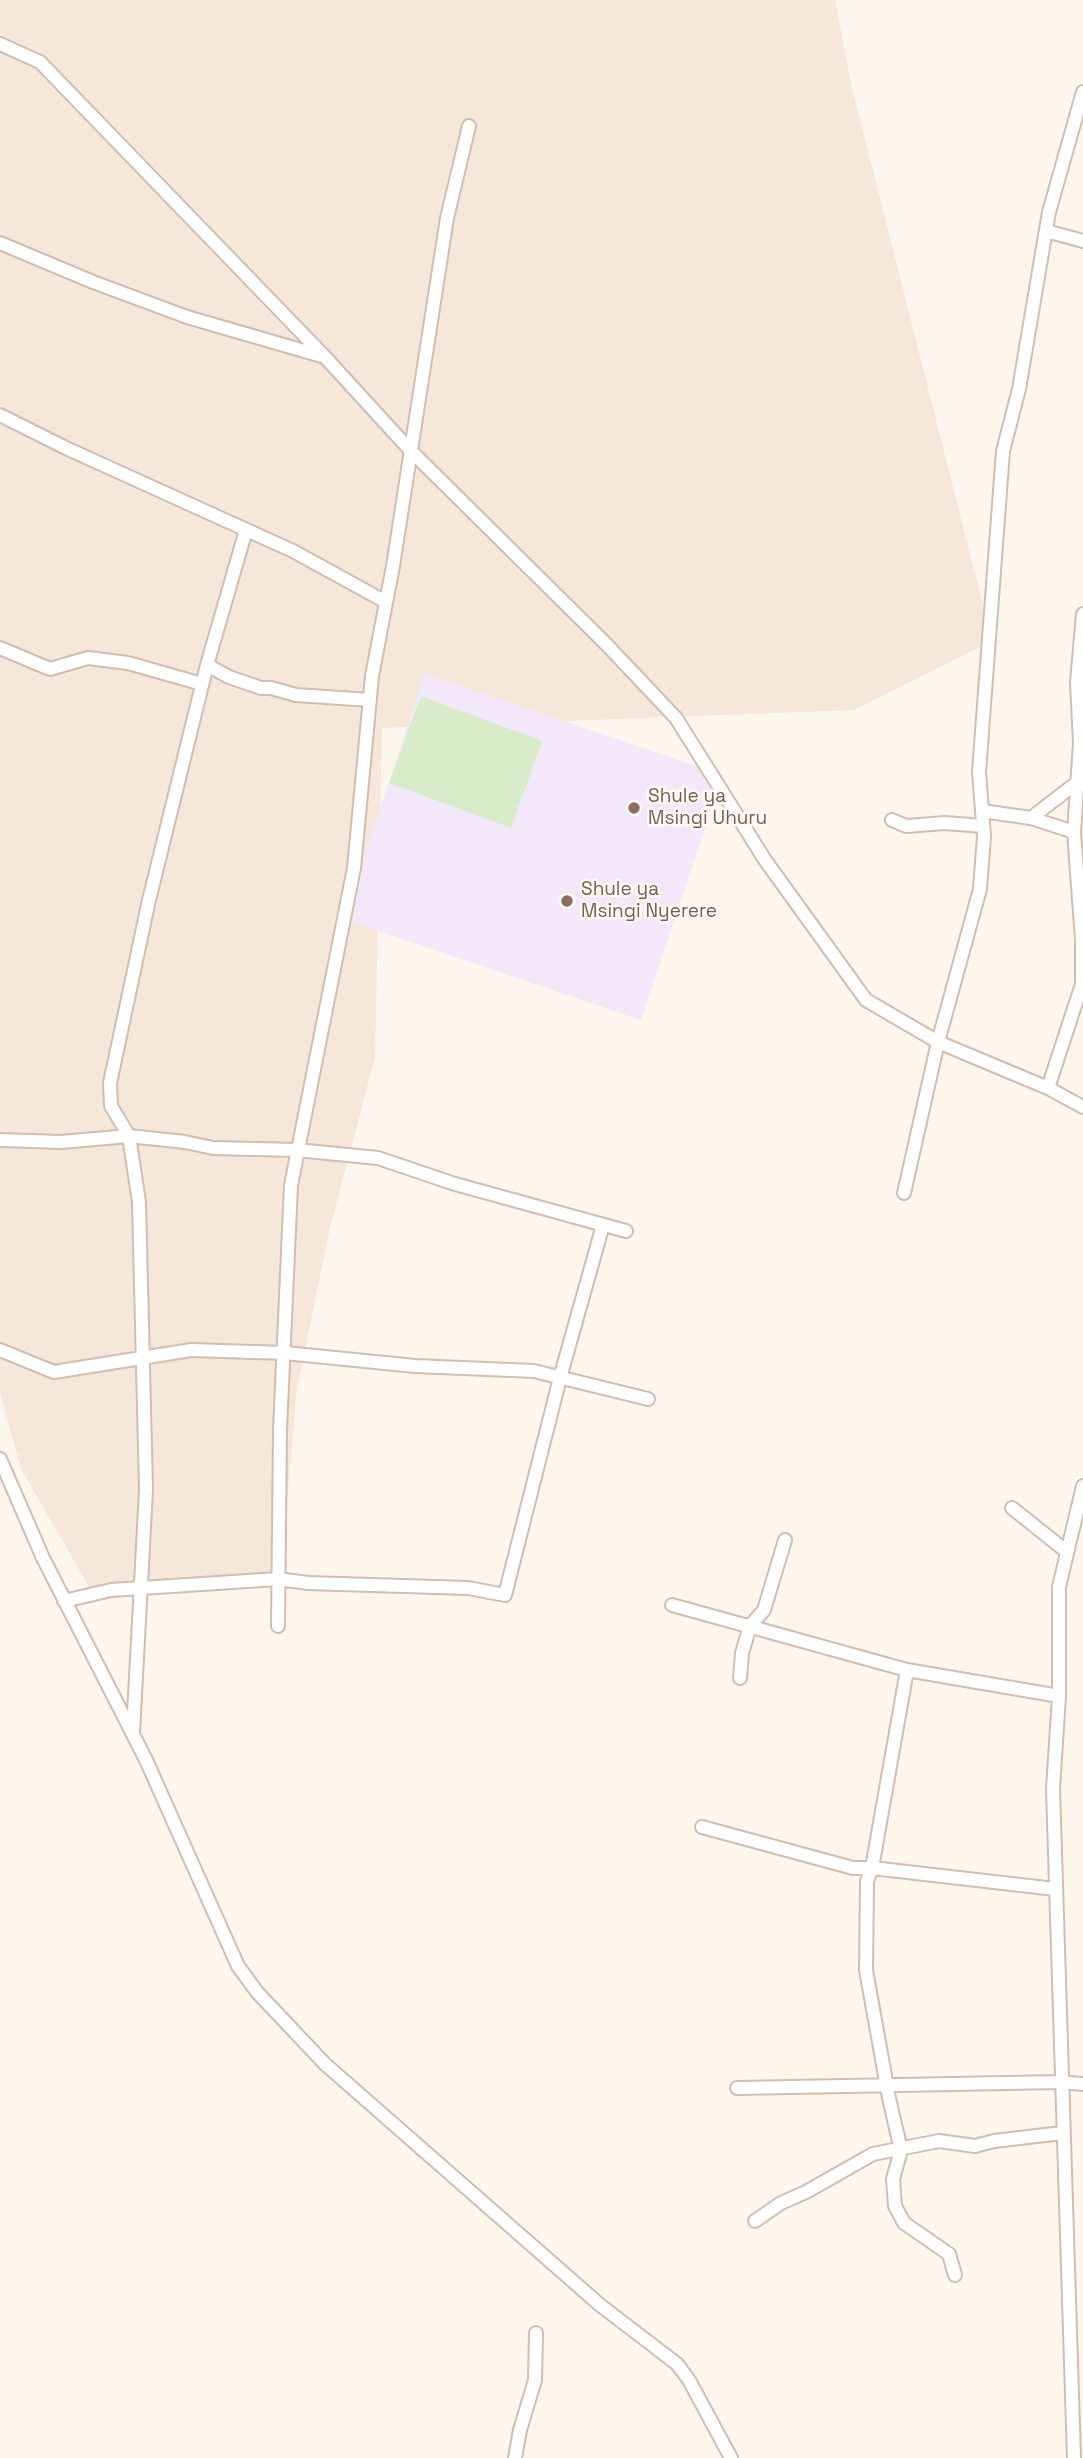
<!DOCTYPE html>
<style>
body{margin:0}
canvas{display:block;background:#fdf6ec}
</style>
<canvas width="1083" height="2458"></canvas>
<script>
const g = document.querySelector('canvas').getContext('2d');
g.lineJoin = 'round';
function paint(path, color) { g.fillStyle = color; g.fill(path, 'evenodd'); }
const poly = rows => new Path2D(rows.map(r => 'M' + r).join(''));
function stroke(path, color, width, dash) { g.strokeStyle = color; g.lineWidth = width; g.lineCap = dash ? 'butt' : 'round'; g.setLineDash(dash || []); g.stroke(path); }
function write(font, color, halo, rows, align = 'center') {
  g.font = font + ' "Space Grotesk",sans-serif'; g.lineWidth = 5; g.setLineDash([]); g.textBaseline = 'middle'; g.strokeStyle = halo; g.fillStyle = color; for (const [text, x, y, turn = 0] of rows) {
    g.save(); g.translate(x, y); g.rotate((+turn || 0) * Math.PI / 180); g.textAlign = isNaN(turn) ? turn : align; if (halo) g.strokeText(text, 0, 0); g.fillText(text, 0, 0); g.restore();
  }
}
const residential = poly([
 [0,0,835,0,852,88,992,641,854,710,382,728,375,1057,330,1228,297,1388,281,1572,207,1577,92,1592,21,1469,0,1392]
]);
const education = poly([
 [425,674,723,775,641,1020,343,919]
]);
const green = poly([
 [421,696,542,741,511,828,389,783]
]);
const minor = poly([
 [0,44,40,62,325,357,410,450,606,644,676,718,765,860,866,1000,938,1042,1048,1088,1083,1107],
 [1046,231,1083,241],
 [0,243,93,282,187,317,325,357],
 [0,415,68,449,293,551,386,602],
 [0,648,50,669,88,658,128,663,202,684],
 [207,665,229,677,261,688,271,688,296,695,370,700],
 [982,811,1031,818,1074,832],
 [1031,818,1075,784],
 [892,820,906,826,945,823,983,826],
 [1048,1088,1082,984,1082,940,1074,832,1080,743,1077,682,1083,614],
 [0,1140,61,1142,129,1136,185,1142,213,1148,297,1150,378,1158,455,1184,626,1231],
 [904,1193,938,1042,980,889,984,836,979,772,1003,451,1019,389,1049,212,1083,92],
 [0,1350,54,1372,191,1350,285,1353,415,1366,534,1371,648,1399],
 [0,1459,43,1558,146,1760,238,1966,257,1992,325,2064,600,2305,677,2364,689,2380,731,2458],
 [1012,1508,1066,1551],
 [64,1601,111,1590,278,1579,308,1583,468,1588,505,1595,560,1378,603,1225],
 [672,1605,907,1670,1059,1696],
 [278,1626,280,1430,291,1185,354,868,372,676,393,566,447,218,469,126],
 [907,1670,872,1868,867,1881,866,1970,889,2098,901,2150,893,2179,895,2206,904,2223,949,2254,955,2275],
 [740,1678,742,1653,750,1626,764,1610,785,1540],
 [133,1732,146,1490,139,1202,129,1136,111,1106,110,1083,149,900,207,665,246,530],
 [702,1827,853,1868,872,1868,1055,1889],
 [737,2088,1060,2082,1083,2084],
 [755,2221,781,2203,806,2192,873,2154,939,2141,975,2146,994,2141,1062,2133],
 [515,2458,520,2430,535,2380,536,2333],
 [1074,2458,1053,1789,1059,1696,1059,1587,1083,1486]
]);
const markers = [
 [634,808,7,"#8d6e63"],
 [567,901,7,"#8d6e63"]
];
const educationNames = [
 ["Shule ya",648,797],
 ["Msingi Uhuru",648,819],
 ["Shule ya",581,890],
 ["Msingi Nyerere",581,912]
];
paint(residential, '#f5e8da');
paint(education, '#f3e8fa');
paint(green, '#d8ecc9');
stroke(minor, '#d1beb0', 16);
stroke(minor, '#fff', 12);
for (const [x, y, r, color] of markers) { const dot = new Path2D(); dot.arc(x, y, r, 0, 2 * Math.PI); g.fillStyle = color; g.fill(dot); stroke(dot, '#fffaf3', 2.5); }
write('19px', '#785e54', '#fffaf3', educationNames, 'left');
</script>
